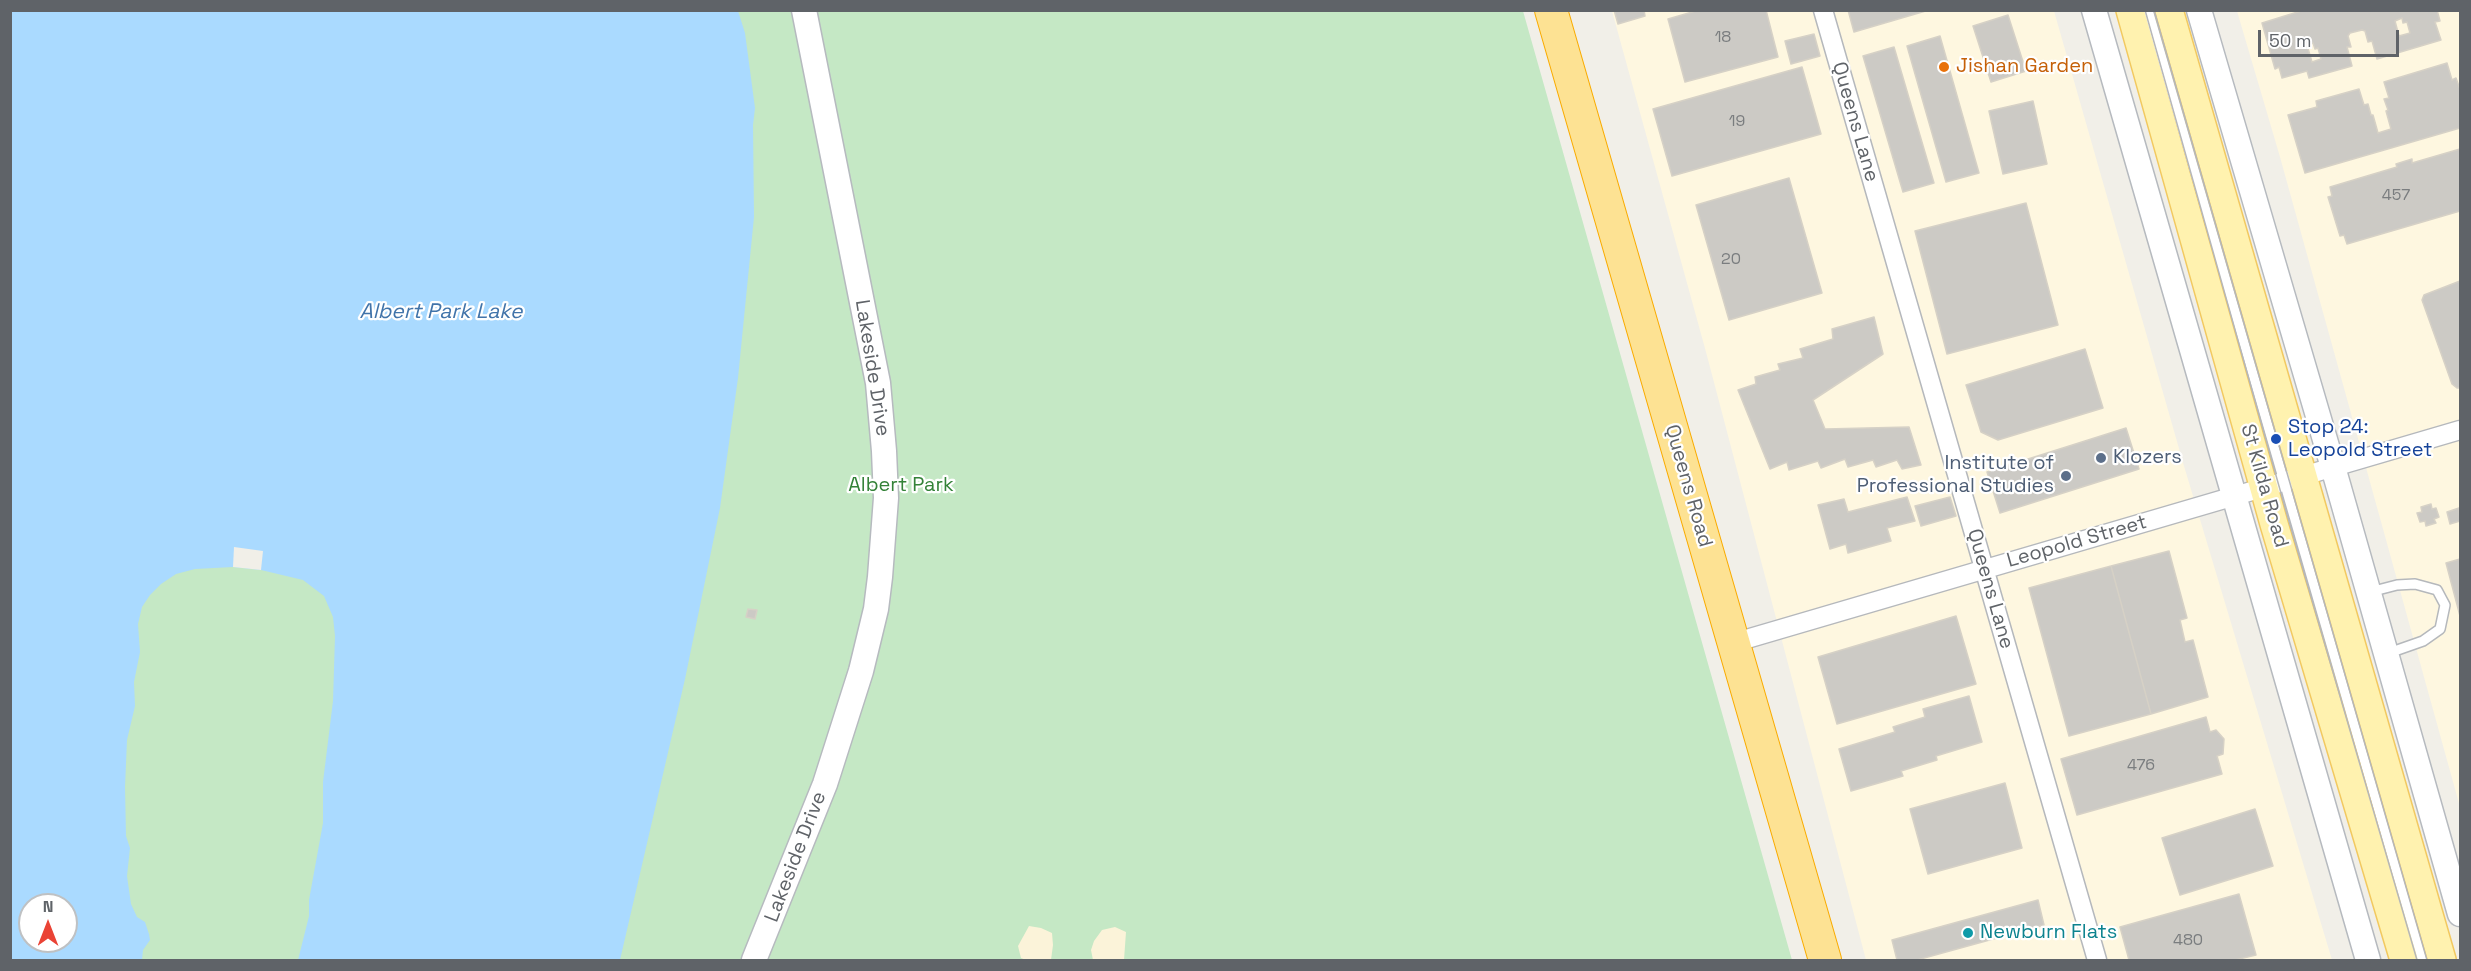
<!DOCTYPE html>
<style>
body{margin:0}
#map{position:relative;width:2471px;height:971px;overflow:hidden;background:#f1efe8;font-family:"Space Grotesk",sans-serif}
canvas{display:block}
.frame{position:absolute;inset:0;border:12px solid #5f6368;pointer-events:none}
.north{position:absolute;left:18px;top:893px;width:60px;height:60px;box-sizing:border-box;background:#fff;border:2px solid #bfc1c3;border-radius:50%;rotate:0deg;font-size:16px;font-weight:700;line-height:24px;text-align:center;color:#5f6368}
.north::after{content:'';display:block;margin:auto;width:21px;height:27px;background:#ea4335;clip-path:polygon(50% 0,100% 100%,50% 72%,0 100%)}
.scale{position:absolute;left:2258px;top:30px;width:141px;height:27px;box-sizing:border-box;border:3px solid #5f6368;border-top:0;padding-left:8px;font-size:18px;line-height:21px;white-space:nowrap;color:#5f6368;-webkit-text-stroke:4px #fff;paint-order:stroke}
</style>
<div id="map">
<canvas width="2471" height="971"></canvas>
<div class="frame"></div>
<div class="north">N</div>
<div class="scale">50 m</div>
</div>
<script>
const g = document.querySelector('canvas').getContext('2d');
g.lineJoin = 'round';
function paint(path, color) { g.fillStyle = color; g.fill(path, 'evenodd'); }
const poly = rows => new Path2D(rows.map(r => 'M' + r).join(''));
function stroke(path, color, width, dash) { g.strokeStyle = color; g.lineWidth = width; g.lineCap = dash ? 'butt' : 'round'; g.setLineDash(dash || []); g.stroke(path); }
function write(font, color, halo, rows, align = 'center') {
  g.font = font + ' "Space Grotesk",sans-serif'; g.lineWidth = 4.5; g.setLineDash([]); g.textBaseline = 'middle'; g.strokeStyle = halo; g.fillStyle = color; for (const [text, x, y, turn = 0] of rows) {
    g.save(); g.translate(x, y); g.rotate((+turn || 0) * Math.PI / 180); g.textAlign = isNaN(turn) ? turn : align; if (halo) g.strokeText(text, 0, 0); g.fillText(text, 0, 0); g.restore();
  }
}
const commercial = poly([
 [1612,11,2054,11,2184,466,2332,960,1866,960,1706,352],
 [2237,11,2460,11,2460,807,2280,157]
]);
const green = poly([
 [10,11,1523,11,1792,960,11,960],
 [30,905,66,905,66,941,30,941]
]);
const sand = poly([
 [1029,926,1041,928,1052,933,1053,945,1051,960,1026,960,1021,958,1018,946],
 [1115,927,1126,932,1124,960,1093,960,1091,950,1094,941,1102,930]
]);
const water = poly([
 [10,11,738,11,745,33,755,108,753,125,754,217,738,378,720,508,685,679,620,960,298,960,309,916,309,900,323,823,323,782,333,701,335,636,333,617,324,596,303,580,261,570,233,567,195,569,176,574,161,584,150,595,142,607,138,624,140,652,134,682,135,706,127,740,125,787,126,836,130,848,127,876,131,904,137,917,145,922,149,934,150,940,143,950,142,960,11,960],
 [30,905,66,905,66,941,30,941]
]);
const pier = poly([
 [234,547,263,551,261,570,233,567]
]);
const building = poly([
 [1614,10,1644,10,1645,16,1618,24,1614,10],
 [1699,10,1766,10,1778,57,1685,82,1668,19,1699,10],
 [1848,10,1929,10,1854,32,1848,10],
 [2304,10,2437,10,2440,21,2435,22,2441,40,2377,59,2372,41,2368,42,2365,31,2362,30,2350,33,2348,36,2351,47,2347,47,2352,66,2309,78,2307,71,2282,78,2279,67,2275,69,2262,23,2304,10],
 [2402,18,2403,23,2407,22,2410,33,2399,36,2395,21,2402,18],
 [2313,43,2315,49,2318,48,2321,59,2312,62,2307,45,2313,43],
 [2008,15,2026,71,1991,82,1973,26,2008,15],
 [1814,34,1820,56,1791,64,1785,41,1814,34],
 [1940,36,1979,173,1946,182,1907,46,1940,36],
 [1894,47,1934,183,1903,192,1863,56,1894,47],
 [2447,63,2452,80,2456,78,2460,89,2460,128,2305,173,2288,115,2317,107,2316,101,2359,89,2364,105,2368,104,2371,115,2373,115,2378,133,2391,129,2386,111,2388,110,2384,99,2389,98,2384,82,2447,63],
 [1802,67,1821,134,1672,176,1653,109,1802,67],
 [2033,101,2047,164,2003,174,1989,111,2033,101],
 [2460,149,2460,211,2347,244,2344,235,2340,236,2328,197,2332,196,2330,187,2397,167,2396,164,2412,159,2412,163,2460,149],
 [1789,178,1822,293,1729,320,1696,205,1789,178],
 [2026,203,2058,325,1947,354,1915,231,2026,203],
 [2460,281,2460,388,2457,388,2452,384,2422,300,2424,295,2460,281],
 [1874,317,1883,354,1813,400,1825,429,1909,427,1921,465,1902,469,1897,460,1876,467,1873,460,1848,467,1845,459,1821,468,1818,461,1789,470,1787,462,1770,469,1738,390,1756,384,1755,377,1780,370,1778,364,1803,358,1800,349,1833,339,1832,329,1874,317],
 [2085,349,2103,408,1998,440,1981,432,1966,385,2085,349],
 [2126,428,2139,469,2000,513,1987,472,2126,428],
 [1907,497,1915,521,1887,528,1891,541,1848,553,1846,544,1830,549,1818,505,1844,499,1848,512,1907,497],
 [1950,497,1956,516,1921,526,1915,506,1950,497],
 [2431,504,2432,509,2436,508,2439,517,2434,519,2436,523,2426,526,2425,521,2420,522,2417,513,2422,512,2421,507,2431,504],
 [2459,508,2460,521,2450,524,2447,512,2459,508],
 [2169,551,2187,618,2180,620,2185,642,2193,640,2208,697,2151,714,2111,566,2169,551],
 [2460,559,2460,616,2446,563,2460,559],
 [2111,566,2151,714,2069,736,2029,588,2111,566],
 [748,609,757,610,755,619,746,617,748,609],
 [1956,616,1976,684,1837,724,1818,657,1956,616],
 [1969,696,1982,742,1936,756,1937,760,1901,771,1903,776,1851,791,1839,749,1895,732,1893,727,1925,717,1923,709,1969,696],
 [2206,717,2210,732,2216,730,2224,739,2223,754,2217,756,2222,774,2077,815,2061,759,2206,717],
 [2005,783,2022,848,1928,874,1910,809,2005,783],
 [2255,809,2273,866,2180,895,2162,838,2255,809],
 [2239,894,2256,955,2235,960,2129,960,2120,927,2239,894],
 [2038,900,2044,925,1917,960,1897,960,1892,940,2038,900]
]);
const lane = poly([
 [2148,10,2422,960],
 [2370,592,2397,585,2415,584,2437,590,2445,605,2440,629,2423,641,2386,654]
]);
const street = poly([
 [1823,10,2097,960],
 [1733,643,2460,430]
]);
const secondary = poly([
 [2094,10,2368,960],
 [2199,10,2333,467,2460,914],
 [754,960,825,784,861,671,876,609,880,577,886,498,884,451,878,383,804,10]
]);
const primary = poly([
 [2130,10,2274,524,2404,960],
 [2169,10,2442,960]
]);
const highway = poly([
 [1551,10,1825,960]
]);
const tram = poly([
 [2145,10,2286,511,2417,960],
 [2154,10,2427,960]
]);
const markers = [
 [1944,67,6,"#e8710a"],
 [2276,439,6,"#1a4fb4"],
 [2101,458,6,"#5c6f8a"],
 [2066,476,6,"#5c6f8a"],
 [1968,933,6,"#0f9aa8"]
];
const numberNames = [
 ["18",1723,38],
 ["19",1737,122],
 ["457",2396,196],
 ["20",1731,260],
 ["476",2141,766],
 ["480",2188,941]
];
const foodNames = [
 ["Jishan Garden",1956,67]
];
const streetNames = [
 ["Queens Lane",1855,122,74],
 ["Lakeside Drive",872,368,81],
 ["Queens Road",1688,486,74],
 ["St Kilda Road",2264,486,74],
 ["Leopold Street",2077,542,-16],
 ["Queens Lane",1990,589,74],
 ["Lakeside Drive",796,857,-69]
];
const transitNames = [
 ["Stop 24:",2288,428],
 ["Leopold Street",2288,451]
];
const serviceNames = [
 ["Klozers",2113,458],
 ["Institute of",2054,464,"right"],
 ["Professional Studies",2054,487,"right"]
];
const parkNames = [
 ["Albert Park",901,486]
];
const cultureNames = [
 ["Newburn Flats",1980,933]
];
const waterNames = [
 ["Albert Park Lake",441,312]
];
paint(commercial, '#fef7e0');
paint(green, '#c5e8c5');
paint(sand, '#fbf3d9');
paint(water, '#aadaff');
paint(pier, '#f1efe8');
paint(building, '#cccac5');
stroke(building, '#d6d1c6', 1.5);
stroke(lane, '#b5b8bc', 12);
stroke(street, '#b5b8bc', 21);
stroke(secondary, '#b6babf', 27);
stroke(primary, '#f2c960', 30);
stroke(highway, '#f9ab00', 34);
stroke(lane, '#fff', 9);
stroke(street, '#fff', 18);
stroke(secondary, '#fff', 24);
stroke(primary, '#fff2af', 27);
stroke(highway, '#fde293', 32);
stroke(tram, '#b6b7b8', 1.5);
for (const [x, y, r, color] of markers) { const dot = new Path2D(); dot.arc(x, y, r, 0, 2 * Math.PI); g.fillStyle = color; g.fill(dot); stroke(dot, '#fff', 2); }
write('16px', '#7a7d7f', null, numberNames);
write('20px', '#c56008', '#fff', foodNames, 'left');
write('20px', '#5f6368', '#fff', streetNames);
write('20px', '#164399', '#fff', transitNames, 'left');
write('20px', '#4e5e75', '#fff', serviceNames, 'left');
write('20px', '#348238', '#fff', parkNames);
write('20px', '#0d838f', '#fff', cultureNames, 'left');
write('italic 21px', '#4174aa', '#fff', waterNames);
</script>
